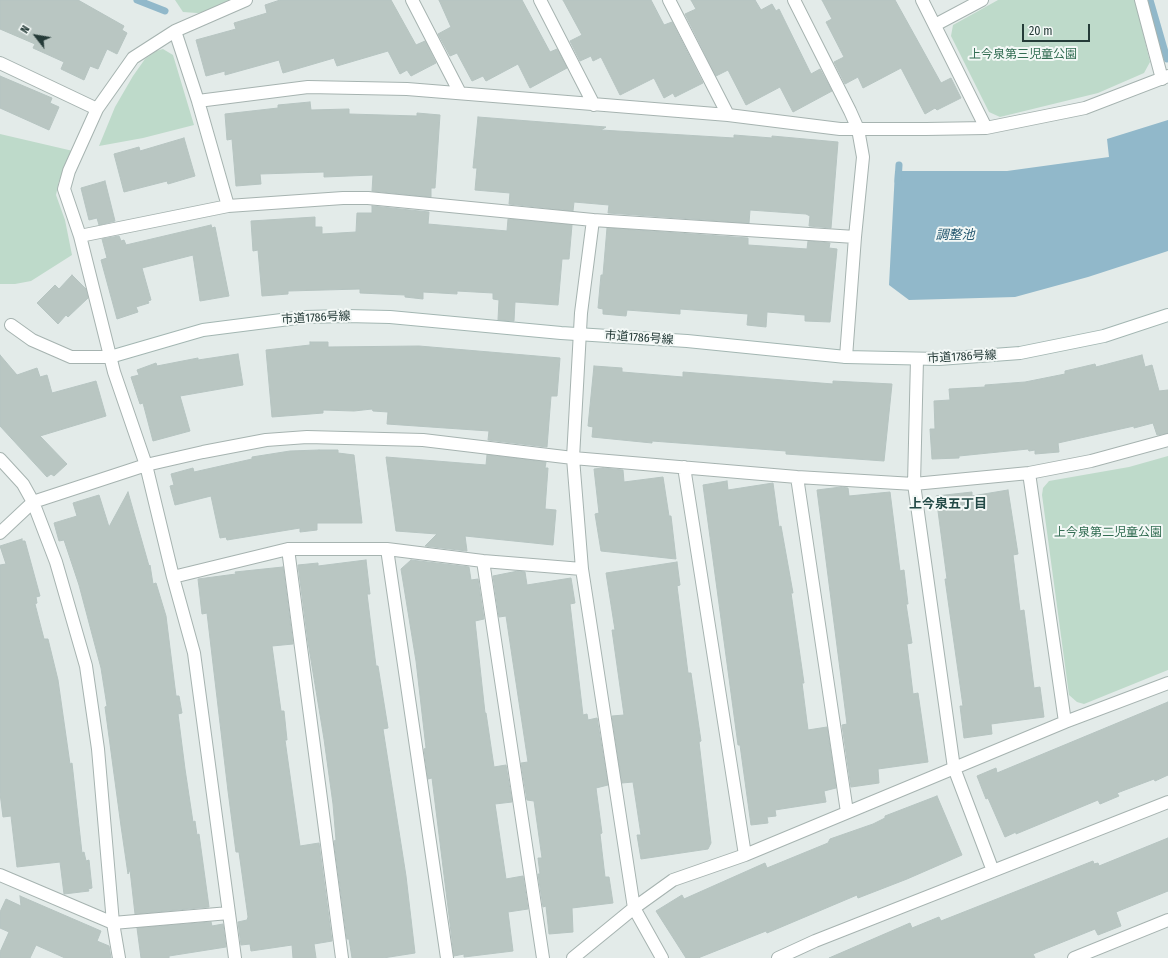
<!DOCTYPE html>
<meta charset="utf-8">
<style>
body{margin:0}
#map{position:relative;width:1168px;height:958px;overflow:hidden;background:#e3ebe9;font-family:"Fira Sans Condensed",sans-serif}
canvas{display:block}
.north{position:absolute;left:16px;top:16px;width:40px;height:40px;-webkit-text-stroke:3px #f3f8f6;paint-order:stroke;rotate:301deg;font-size:11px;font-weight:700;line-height:16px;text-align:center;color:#253b38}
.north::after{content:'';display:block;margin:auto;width:14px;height:18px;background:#253b38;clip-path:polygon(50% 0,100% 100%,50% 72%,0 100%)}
.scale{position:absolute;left:1022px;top:24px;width:68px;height:18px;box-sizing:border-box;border:2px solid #253b38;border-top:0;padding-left:5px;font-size:12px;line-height:14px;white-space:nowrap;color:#253b38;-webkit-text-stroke:3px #f3f8f6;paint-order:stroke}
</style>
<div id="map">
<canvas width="1168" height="958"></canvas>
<div class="north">N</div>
<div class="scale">20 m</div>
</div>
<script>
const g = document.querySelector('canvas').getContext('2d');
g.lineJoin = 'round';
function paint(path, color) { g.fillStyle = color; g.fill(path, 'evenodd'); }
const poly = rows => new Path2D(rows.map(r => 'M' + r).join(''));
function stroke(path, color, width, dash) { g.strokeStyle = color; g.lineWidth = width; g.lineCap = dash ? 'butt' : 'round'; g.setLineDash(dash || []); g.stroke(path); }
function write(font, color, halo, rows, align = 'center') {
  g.font = font + ' "Fira Sans Condensed","Noto Sans JP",sans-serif'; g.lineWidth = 4; g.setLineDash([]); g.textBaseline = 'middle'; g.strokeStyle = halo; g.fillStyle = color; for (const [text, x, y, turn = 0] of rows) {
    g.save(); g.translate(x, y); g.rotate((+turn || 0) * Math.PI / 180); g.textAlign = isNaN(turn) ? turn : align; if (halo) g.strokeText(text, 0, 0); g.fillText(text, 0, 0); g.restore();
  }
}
const green = poly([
 [175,0,241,0,212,12,197,13,183,12],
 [998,0,1135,0,1150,62,1144,73,1098,93,1000,117,989,112,951,36,953,25],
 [163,49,173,55,194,125,143,138,99,146,115,107,133,76,145,59,156,51],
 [0,134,73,151,59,181,56,195,65,220,72,255,31,281,15,284,0,284],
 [1168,456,1168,670,1084,704,1077,702,1069,695,1042,495,1043,488,1049,481,1129,467]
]);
const water = poly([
 [1168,120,1168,251,1088,277,1015,297,909,300,889,285,895,171,1007,171,1109,157,1107,139]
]);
const stream = poly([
 [137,0,165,11],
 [1150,0,1167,59],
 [898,181,899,165]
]);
const building = poly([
 [0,0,78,0,124,26,122,30,127,33,117,54,107,49,98,69,90,66,84,80,61,69,64,62,33,48,35,44,0,29,0,0],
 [280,0,391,0,416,45,425,41,436,63,411,76,407,70,400,74,388,51,337,66,334,58,283,73,279,60,225,75,225,71,206,76,196,40,236,29,234,23,267,13,265,5,280,0],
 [439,0,522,0,550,52,557,49,567,68,530,88,518,64,486,81,483,76,472,81,457,53,450,56,438,34,451,27,439,0],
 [563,0,651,0,664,25,672,22,703,83,675,97,673,93,664,98,654,78,620,95,601,57,593,61,591,56,580,61,570,41,582,35,563,0],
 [691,0,755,0,761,10,772,4,776,11,779,9,811,74,820,69,832,91,793,112,780,87,746,105,728,70,716,76,685,14,696,9,691,0],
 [822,0,895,0,941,83,951,78,961,98,937,110,935,108,925,114,901,68,863,88,858,77,845,84,834,62,844,57,826,22,832,19,822,0],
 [0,76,52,98,50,103,59,107,49,130,0,108,0,76],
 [310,102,311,110,349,109,349,114,417,116,417,113,440,115,435,188,431,188,431,197,372,191,373,175,324,177,324,172,260,174,261,184,236,186,232,139,227,140,225,114,278,108,278,105,310,102],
 [478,117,606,127,601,130,734,138,734,135,772,138,772,136,838,142,831,228,809,226,810,216,806,214,750,210,749,223,608,213,609,205,574,202,573,211,509,204,510,193,475,190,477,168,473,168,478,117],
 [184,138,195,176,168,184,167,181,124,192,114,154,139,147,140,151,184,138],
 [105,181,115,221,99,225,97,218,89,220,81,188,105,181],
 [372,206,429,212,428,224,507,231,508,219,572,225,569,259,562,259,558,305,515,302,514,321,498,320,499,300,493,299,493,293,457,291,457,294,423,292,423,299,405,297,405,295,360,293,360,289,288,291,288,294,262,296,258,250,253,251,251,221,315,217,315,227,322,227,322,234,356,232,357,213,372,213,372,206],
 [211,225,212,228,215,227,229,296,200,301,193,255,142,268,151,300,148,301,149,303,136,307,138,312,117,319,101,260,107,258,102,239,119,236,121,241,124,240,126,245,211,225],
 [607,228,748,238,748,245,807,249,808,241,830,243,829,248,837,249,830,322,805,321,805,315,767,312,766,327,747,325,748,314,680,309,680,314,627,310,626,316,603,314,603,309,598,308,601,275,603,275,607,228],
 [72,275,86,289,88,298,68,317,66,315,58,324,37,303,55,285,59,289,72,275],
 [310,342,328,342,328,347,419,346,560,358,557,396,551,396,547,447,488,440,489,431,387,424,388,412,373,411,372,409,354,411,323,410,323,413,272,417,266,350,310,345,310,342],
 [238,354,243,385,180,396,190,431,153,441,143,403,140,404,131,377,139,375,137,370,156,363,157,366,198,358,198,360,238,354],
 [0,355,17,375,37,368,40,377,47,375,52,393,96,381,106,416,40,436,67,464,54,476,51,474,47,477,0,426,0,355],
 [1142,355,1145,367,1152,365,1159,391,1168,390,1168,433,1157,435,1153,423,1134,428,1134,426,1058,443,1059,452,1035,454,1035,450,1029,451,1028,449,959,456,959,458,932,459,930,429,935,429,934,401,950,400,949,389,985,387,985,385,1025,382,1065,374,1065,371,1095,364,1096,367,1142,355],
 [594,366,622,368,622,372,683,377,683,372,833,384,833,381,892,384,884,461,786,454,786,451,652,441,652,443,592,437,593,427,588,426,594,366],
 [319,450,338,450,338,453,354,455,362,523,317,523,317,530,300,532,300,528,227,540,226,537,220,538,211,496,175,505,170,486,174,485,171,474,193,468,194,472,252,459,252,457,290,451,319,450],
 [487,455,546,462,545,468,548,468,545,509,556,510,553,545,465,536,467,551,425,546,437,534,396,531,386,457,486,465,487,455],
 [603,468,623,470,624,482,663,477,669,516,671,516,676,559,601,551,595,514,599,513,594,469,603,468],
 [727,481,728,490,773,483,779,527,781,526,793,593,791,593,804,683,802,683,808,730,827,727,836,788,824,791,826,802,775,810,776,816,767,817,768,823,751,825,740,745,738,745,703,485,727,481],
 [841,487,848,488,849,496,890,492,900,571,904,570,908,604,906,604,912,643,907,644,913,694,918,693,928,762,878,769,879,783,851,787,842,725,847,724,817,490,841,487],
 [1008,490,1018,554,1013,555,1020,611,1024,610,1034,688,1040,687,1044,717,991,724,992,734,964,738,960,706,963,706,945,579,947,579,936,496,972,492,972,496,1008,490],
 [128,492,149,566,150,565,153,584,156,583,166,616,176,696,179,696,182,713,178,714,185,769,193,822,195,821,197,835,199,834,209,907,135,914,130,870,128,874,121,826,105,707,107,706,101,668,79,585,64,540,59,541,54,523,77,516,73,503,99,495,109,527,128,492],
 [22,539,22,541,25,541,40,596,36,597,37,603,35,604,44,639,48,639,58,680,70,764,72,763,82,853,84,852,86,861,89,860,92,888,88,889,89,891,64,894,60,862,17,867,11,816,3,817,0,793,0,565,6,564,0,546,22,539],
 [366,560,370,594,367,594,376,666,378,666,388,728,383,729,406,876,415,953,383,958,352,958,349,939,347,939,334,841,336,840,333,804,324,739,308,642,298,565,318,563,318,566,366,560],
 [411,560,469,567,471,580,478,579,484,619,475,621,485,713,486,713,494,767,506,765,512,802,495,804,506,879,523,876,528,909,508,912,513,951,464,957,464,954,454,956,432,778,428,779,424,749,426,748,416,661,401,569,411,560],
 [677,562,680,585,677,586,688,673,691,673,701,741,699,742,711,843,708,849,641,859,637,835,641,835,633,782,622,783,612,716,624,715,612,630,615,630,606,573,677,562],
 [283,567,293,644,272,646,281,711,284,711,287,740,285,740,300,846,319,843,332,941,314,944,316,958,293,958,292,945,251,951,250,944,241,945,238,922,247,920,248,917,239,852,236,852,228,791,207,613,202,614,198,579,236,574,235,572,283,567],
 [518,571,525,572,527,585,571,578,575,603,570,604,583,715,587,714,588,720,597,718,608,785,596,788,602,833,600,834,605,877,609,877,613,903,572,908,573,932,549,934,546,906,543,907,538,874,540,874,538,858,542,858,534,801,527,800,521,763,528,762,512,656,506,616,499,617,493,576,518,571],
 [1168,702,1168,775,1155,781,1154,779,1117,793,1119,796,1100,804,1098,800,1016,834,1016,832,1005,837,988,798,986,799,977,776,996,768,997,773,1168,702],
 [937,796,962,855,907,879,858,898,857,895,767,933,766,931,698,958,686,958,656,911,682,895,684,899,765,863,767,868,828,843,830,839,873,824,885,818,885,816,937,796],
 [1168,838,1168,891,1116,912,1121,926,1098,935,1095,929,1033,954,1035,958,829,958,910,923,912,928,939,917,941,921,1093,861,1094,864,1098,863,1099,866,1168,838],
 [20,896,101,931,97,941,109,946,111,958,65,958,36,945,30,958,0,958,0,952,9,932,0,928,0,912,6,899,21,906,20,896],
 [211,922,212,926,223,924,226,947,169,956,169,958,141,958,137,928,211,922]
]);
const street = poly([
 [412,0,460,93],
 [540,0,594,105],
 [669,0,728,115],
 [794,0,850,111,858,129,863,157,855,237,846,357],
 [922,0,986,128],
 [1141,0,1162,79],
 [935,25,982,0],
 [175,31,198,101,228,206],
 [0,63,97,109],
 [198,101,308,87,407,89,728,115,840,129,926,129,986,128,1085,108,1168,76],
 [593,220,581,313,573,458,582,569,634,908,662,958],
 [80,236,228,206,343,198,368,198,593,220,855,237],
 [11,325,32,340,71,357,110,357],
 [917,359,914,484,954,768,993,871],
 [0,459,23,484,33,502,56,562,86,666,98,749,113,923,119,958],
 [684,467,745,855],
 [1029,473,1065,722],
 [797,477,847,812],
 [0,533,33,502,146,465,203,452,266,440,307,437,423,440,573,458,797,477,914,484,1029,473,1091,461,1168,440],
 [288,549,342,958],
 [387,549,447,958],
 [483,561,543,958],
 [173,577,288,549,387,549,483,561,582,569],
 [0,875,113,923,229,913],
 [235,958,194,653,173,577,146,465,114,372,80,236,64,189,69,171,97,109,133,58,175,31,246,0],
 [573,958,634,908,673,880,745,855,1065,722,1168,683],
 [778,958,815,941,1168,802],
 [1074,958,1168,920]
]);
const secondary = poly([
 [110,357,203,330,305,317,346,316,390,317,561,333,687,341,846,357,939,359,1020,353,1104,336,1168,315]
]);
const parkNames = [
 ["上今泉第三児童公園",1023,55],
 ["上今泉第二児童公園",1108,533]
];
const streetNames = [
 ["市道1786号線",316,318,-3],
 ["市道1786号線",639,338,4],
 ["市道1786号線",962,357,-3]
];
const waterNames = [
 ["調整池",955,235]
];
const neighbourhoodNames = [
 ["上今泉五丁目",948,504]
];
paint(green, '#bedaca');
paint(water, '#91b8ca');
stroke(stream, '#91b8ca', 7);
paint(building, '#b9c6c2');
stroke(building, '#b6c4c1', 1);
stroke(street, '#a6b3b0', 14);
stroke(secondary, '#a3b6b2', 14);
stroke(street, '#fff', 12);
stroke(secondary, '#fff', 12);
write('12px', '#336d53', '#f3f8f6', parkNames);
write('12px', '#253b38', '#f3f8f6', streetNames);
write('italic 13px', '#255870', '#f3f8f6', waterNames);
write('bold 13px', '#234a47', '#f3f8f6', neighbourhoodNames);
</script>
